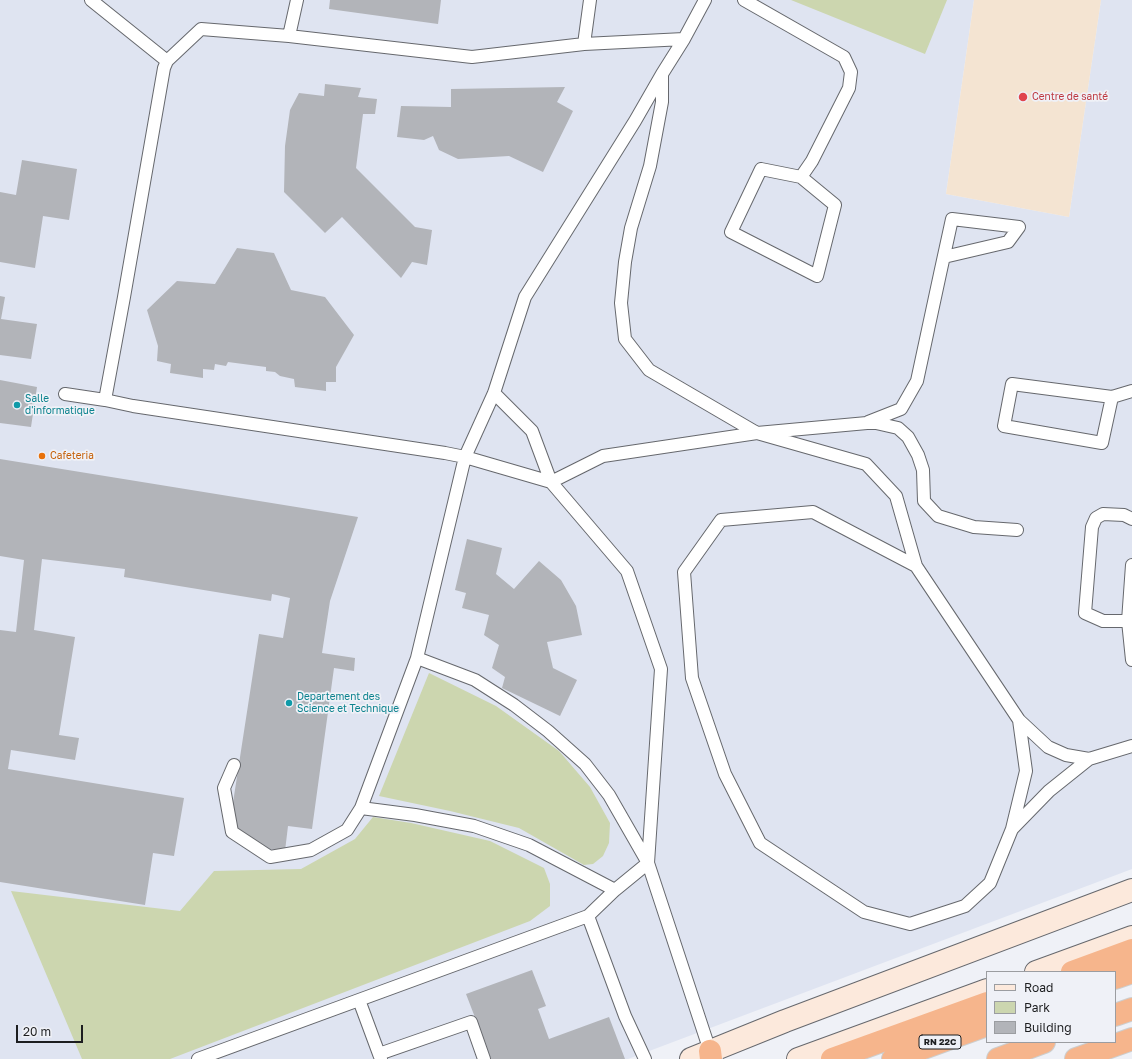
<!DOCTYPE html>
<meta charset="utf-8">
<style>
body{margin:0}
#map{position:relative;width:1132px;height:1059px;overflow:hidden;background:#eff1f7;font-family:"Golos Text",sans-serif}
canvas{display:block}
.legend{position:absolute;left:986px;top:971px;width:130px;height:72px;box-sizing:border-box;background:#eff1f7;border:1px solid #9b9da1;margin:0;padding:5px 7px;list-style:none;font-size:12px;color:#1d1e20}
.legend li{display:flex;align-items:center;gap:8px;height:20px}
.legend b{width:20px;border:1px solid #9b9da1}
.scale{position:absolute;left:16px;top:1025px;width:67px;height:18px;box-sizing:border-box;border:2px solid #1d1e20;border-top:0;padding-left:5px;font-size:12px;line-height:14px;white-space:nowrap;color:#1d1e20;-webkit-text-stroke:3px #eff1f7;paint-order:stroke}
</style>
<div id="map">
<canvas width="1132" height="1059"></canvas>
<ul class="legend">
<li><b style="height:5px;background:#fce9dc"></b>Road</li>
<li><b style="height:11px;background:#ccd6af"></b>Park</li>
<li><b style="height:11px;background:#b2b4b9"></b>Building</li>
</ul>
<div class="scale">20 m</div>
</div>
<script>
const g = document.querySelector('canvas').getContext('2d');
g.lineJoin = 'round';
function paint(path, color) { g.fillStyle = color; g.fill(path, 'evenodd'); }
const poly = rows => new Path2D(rows.map(r => 'M' + r).join(''));
function stroke(path, color, width, dash) { g.strokeStyle = color; g.lineWidth = width; g.lineCap = dash ? 'butt' : 'round'; g.setLineDash(dash || []); g.stroke(path); }
function write(font, color, halo, rows, align = 'center') {
  g.font = font + ' "Golos Text",sans-serif'; g.lineWidth = 3.5; g.setLineDash([]); g.textBaseline = 'middle'; g.strokeStyle = halo; g.fillStyle = color; for (const [text, x, y, turn = 0] of rows) {
    g.save(); g.translate(x, y); g.rotate((+turn || 0) * Math.PI / 180); g.textAlign = isNaN(turn) ? turn : align; if (halo) g.strokeText(text, 0, 0); g.fillText(text, 0, 0); g.restore();
  }
}
const built = poly([
 [0,0,974,0,946,194,1069,217,1101,0,1132,0,1132,869,628,1059,0,1059]
]);
const medical = poly([
 [974,0,1101,0,1069,217,946,194]
]);
const green = poly([
 [791,0,947,0,925,54],
 [429,673,496,706,559,751,590,787,610,823,609,843,603,856,593,864,584,865,519,828,450,811,379,796],
 [373,817,411,823,490,841,544,868,550,884,550,906,530,921,170,1059,82,1059,11,891,180,911,214,871,301,869,355,839]
]);
const building = poly([
 [330,0,441,0,438,24,329,9],
 [325,84,361,88,358,97,377,99,375,114,363,114,356,168,415,227,432,230,427,265,412,262,401,278,342,217,325,233,284,192,285,146,290,110,299,93,324,96],
 [565,87,557,102,573,111,543,172,509,156,458,159,439,150,433,136,424,140,397,137,401,106,451,107,451,89],
 [22,160,77,169,69,220,43,216,35,268,0,262,0,192,16,195],
 [237,248,274,253,291,290,325,297,354,335,336,367,336,382,326,382,326,391,295,387,294,379,280,376,275,372,266,371,266,367,228,362,226,366,215,364,214,370,203,369,203,378,170,373,171,364,157,361,158,346,147,310,177,281,215,284],
 [0,296,5,297,1,319,37,324,31,359,0,355],
 [0,380,37,387,31,427,0,423],
 [0,459,358,517,330,601,322,653,355,658,354,671,334,668,312,829,288,826,285,851,253,847,230,822,259,634,283,638,290,598,272,594,271,601,124,577,125,569,42,559,34,630,75,637,59,735,79,738,75,760,11,750,8,769,184,798,174,856,153,853,145,905,0,882,0,630,16,632,24,560,0,556],
 [467,539,502,548,496,574,514,589,539,561,561,580,576,606,582,635,547,642,553,668,577,680,560,716,502,688,505,677,492,668,499,645,484,635,489,615,462,608,466,593,455,590],
 [532,970,546,1006,538,1009,549,1039,609,1017,625,1059,491,1059,466,994]
]);
const lane = poly([
 [91,0,167,61],
 [297,0,289,36,472,57,584,44],
 [590,0,584,44,684,39],
 [744,0,844,57,851,72,849,88,812,161,801,177],
 [662,75,662,102,650,166,631,228,625,262,621,303,625,339,649,370,757,433,867,423,876,423,898,428,908,437,918,455,923,470,924,501,938,516,974,527,1017,530],
 [761,169,801,177,835,205,817,276,731,232,761,169],
 [494,393,532,431,551,482,603,456,757,433,866,464,896,496,916,566,1019,720,1026,771,1012,829,990,883,965,906,910,924,864,912,760,843,725,774,692,678,684,572,721,520,813,512,916,566],
 [65,394,105,400,133,406,445,453,465,457,551,482,627,571,661,669,648,863,615,890,588,916,198,1059],
 [1112,397,1102,443,1004,426,1012,384,1112,397,1132,391],
 [105,400,124,297,164,68,167,61,201,29,289,36],
 [868,422,901,409,917,381,940,274,952,219,1019,227,1008,242,944,257],
 [1132,565,1128,621,1132,660],
 [1128,621,1103,621,1085,613,1092,527,1096,518,1103,514,1124,515,1132,519],
 [417,658,475,680,514,705,548,731,585,764,609,795,648,863,710,1051],
 [1019,720,1048,747,1066,755,1089,759,1132,746],
 [234,765,224,788,232,832,270,857,311,850,347,830,361,808,417,658,465,457,494,393,525,297,635,121,662,74,684,39,705,0],
 [361,808,415,815,474,826,529,845,615,890],
 [1012,829,1049,791,1089,759],
 [588,916,625,1016,645,1059],
 [359,1000,379,1054],
 [381,1059,379,1054,471,1022,484,1059]
]);
const secondary = poly([
 [1036,972,1132,937],
 [691,1059,785,1021,1132,890],
 [798,1059,987,990]
]);
const highway = poly([
 [1072,972,1132,950],
 [1115,978,1132,972],
 [1115,1015,1132,1009],
 [710,1051,711,1059],
 [832,1059,987,1003],
 [893,1059,987,1025],
 [998,1059,1044,1042],
 [1076,1059,1132,1039]
]);
const markers = [
 [1023,97,5,"#e0444e"],
 [17,405,4,"#0f9aa8"],
 [42,456,4,"#e8710a"],
 [289,703,4,"#0f9aa8"]
];
const shields = [
 [940,1042,42]
];
const shieldNames = [
 ["RN 22C",940,1042]
];
const healthNames = [
 ["Centre de santé",1032,97]
];
const cultureNames = [
 ["Salle",25,399],
 ["d'informatique",25,411],
 ["Departement des",297,697],
 ["Science et Technique",297,709]
];
const foodNames = [
 ["Cafeteria",50,456]
];
paint(built, '#dfe4f1');
paint(medical, '#f4e4d2');
paint(green, '#ccd6af');
paint(building, '#b2b4b9');
stroke(lane, '#66686d', 14);
stroke(secondary, '#66686d', 24);
stroke(highway, '#cdcece', 24);
stroke(lane, '#fff', 12);
stroke(secondary, '#fce9dc', 22);
stroke(highway, '#f6b58c', 22);
for (const [x, y, r, color] of markers) { const dot = new Path2D(); dot.arc(x, y, r, 0, 2 * Math.PI); g.fillStyle = color; g.fill(dot); stroke(dot, '#eff1f7', 1.5); }
for (const [x, y, w] of shields) { const box = new Path2D(); box.roundRect(x - w / 2, y - 7, w, 14, 3); g.fillStyle = '#eff1f7'; g.fill(box); stroke(box, '#1d1e20', 1); }
write('bold 9px', '#1d1e20', null, shieldNames);
write('10px', '#be3a42', '#eff1f7', healthNames, 'left');
write('10px', '#0d838f', '#eff1f7', cultureNames, 'left');
write('10px', '#c56008', '#eff1f7', foodNames, 'left');
</script>
